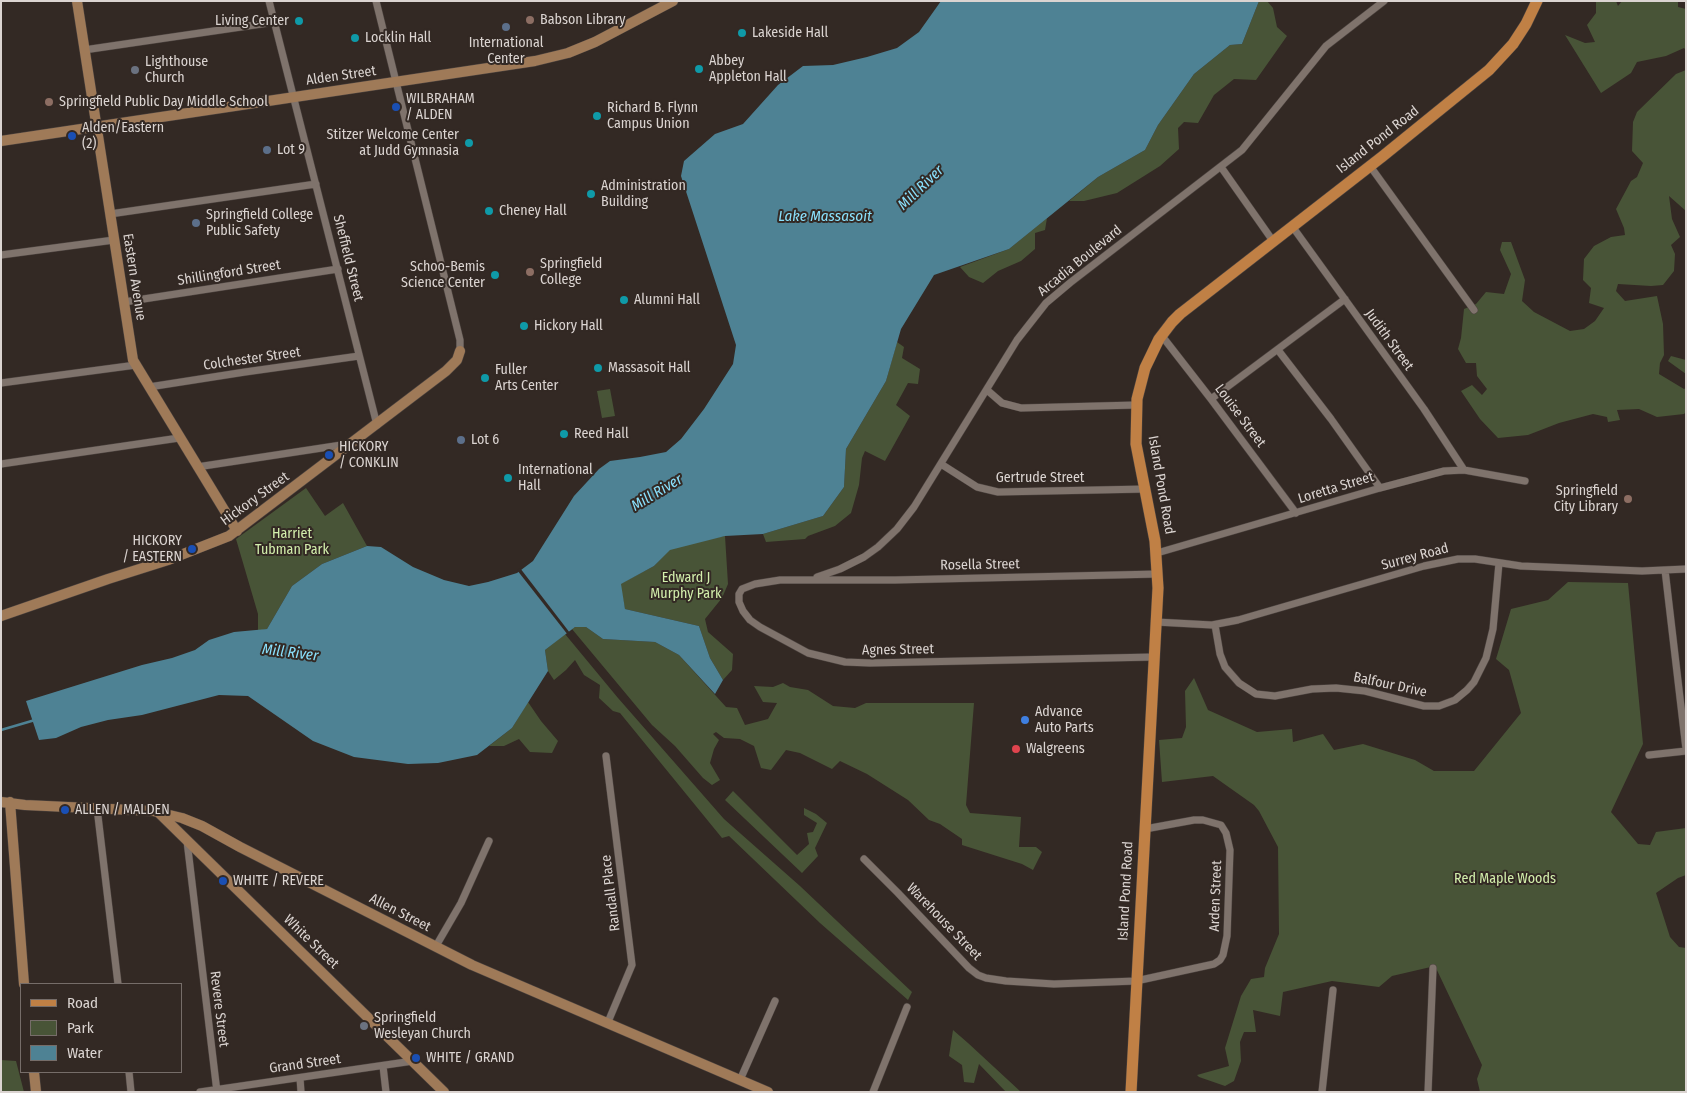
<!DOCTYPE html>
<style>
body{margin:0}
#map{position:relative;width:1687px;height:1093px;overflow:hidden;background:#332924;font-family:"Fira Sans Condensed",sans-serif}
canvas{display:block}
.frame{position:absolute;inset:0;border:2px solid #dbd4d1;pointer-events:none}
.legend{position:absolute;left:20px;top:983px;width:162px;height:90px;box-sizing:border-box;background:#332924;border:1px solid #766d69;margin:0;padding:6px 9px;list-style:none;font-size:15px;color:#dbd4d1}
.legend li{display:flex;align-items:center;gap:10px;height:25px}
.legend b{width:25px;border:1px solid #766d69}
</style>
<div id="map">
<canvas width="1687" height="1093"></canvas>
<div class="frame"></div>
<ul class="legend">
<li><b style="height:6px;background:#c08045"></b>Road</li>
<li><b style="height:14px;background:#485437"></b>Park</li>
<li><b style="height:14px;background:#4e8294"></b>Water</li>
</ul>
</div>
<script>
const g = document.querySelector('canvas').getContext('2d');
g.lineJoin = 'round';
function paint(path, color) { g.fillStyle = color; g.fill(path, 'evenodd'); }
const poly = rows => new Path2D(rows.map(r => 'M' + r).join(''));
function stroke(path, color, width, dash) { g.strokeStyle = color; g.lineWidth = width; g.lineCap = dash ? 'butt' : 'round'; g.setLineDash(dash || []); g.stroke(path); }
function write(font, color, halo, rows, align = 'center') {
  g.font = font + ' "Fira Sans Condensed",sans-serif'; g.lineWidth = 4; g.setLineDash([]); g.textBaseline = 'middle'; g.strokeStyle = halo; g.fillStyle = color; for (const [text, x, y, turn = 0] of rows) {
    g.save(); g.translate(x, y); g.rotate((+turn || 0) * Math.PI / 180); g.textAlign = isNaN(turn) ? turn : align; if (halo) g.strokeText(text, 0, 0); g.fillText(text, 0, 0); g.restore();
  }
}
const green = poly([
 [1259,1,1267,1,1273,8,1277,27,1287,36,1256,80,1234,79,1214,95,1198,123,1184,122,1178,128,1179,149,1160,166,1117,193,1084,201,1069,201,1098,177,1145,150,1158,125,1194,74,1230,45,1242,44],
 [1596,1,1616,1,1618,6,1622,1,1678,1,1678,7,1686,9,1686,50,1684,48,1666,56,1637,62,1631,73,1601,93,1565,35,1585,43,1595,42,1587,25,1596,13],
 [1686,70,1686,211,1669,196,1672,219,1680,237,1671,245,1675,254,1674,271,1663,285,1651,286,1618,284,1616,291,1625,301,1657,296,1663,324,1664,355,1660,363,1659,374,1684,389,1686,388,1686,412,1684,414,1657,417,1639,409,1617,410,1620,420,1608,422,1607,417,1593,414,1559,423,1528,435,1498,438,1480,419,1461,391,1472,385,1482,395,1487,389,1477,376,1476,363,1466,363,1458,349,1461,338,1464,309,1476,304,1486,292,1504,294,1511,274,1500,250,1502,242,1511,242,1525,280,1522,301,1534,312,1570,331,1584,329,1595,321,1604,308,1589,303,1591,288,1583,280,1584,259,1594,246,1611,237,1625,235,1624,228,1616,209,1631,181,1637,177,1643,163,1632,151,1633,122,1637,112,1676,74],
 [1047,218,1045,230,1035,233,1035,249,1021,261,998,271,983,283,969,277,960,267,1009,249],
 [897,342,904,347,902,358,920,369,918,384,908,383,896,405,910,416,885,461,865,451,862,458,859,485,851,513,835,526,808,536,805,539,766,542,763,534,823,516,844,487,846,449,886,381],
 [1671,356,1686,360,1686,374,1668,361],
 [610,389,615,416,602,418,597,391],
 [306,488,325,516,343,503,367,546,322,564,292,586,267,629,258,631,258,614,236,539],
 [725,536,728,584,722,598,705,619,708,632,733,654,732,670,723,680,710,658,699,626,625,609,620,584,654,566,675,544],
 [1568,582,1628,583,1643,744,1611,812,1638,844,1650,845,1656,832,1686,828,1686,875,1678,878,1656,893,1670,937,1679,947,1686,948,1686,1092,1480,1092,1477,1079,1482,1065,1435,966,1392,976,1379,987,1332,981,1283,992,1280,1016,1253,1010,1256,1032,1244,1032,1240,1042,1241,1061,1234,1081,1225,1086,1199,1077,1197,1075,1229,1066,1225,1048,1241,996,1251,979,1264,977,1265,968,1279,934,1278,847,1259,811,1254,805,1213,776,1162,782,1159,740,1182,738,1186,727,1185,691,1194,678,1208,710,1257,732,1292,729,1293,742,1323,734,1334,750,1363,744,1415,760,1434,771,1474,771,1521,713,1509,670,1496,659,1511,609,1548,600],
 [575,627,586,627,603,639,655,642,679,655,726,707,737,708,745,725,768,719,777,703,763,702,754,686,773,687,783,683,790,687,808,690,833,706,855,708,866,703,974,703,966,805,970,813,1021,817,1019,847,1036,847,1042,852,1033,870,1022,864,962,845,962,839,940,824,929,820,908,800,867,774,840,761,832,769,800,753,786,750,771,770,761,768,754,746,740,739,724,738,716,732,713,734,719,740,714,749,710,763,720,780,712,785,703,778,675,746,652,725,572,629],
 [565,634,618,698,724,819,800,886,912,992,908,1000,820,923,729,836,722,838,620,713,613,711,599,698,600,685,584,675,575,660,566,670,554,680,548,671,545,650],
 [528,702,541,721,558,741,552,753,530,752,519,739,504,746,489,746,512,728],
 [733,791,797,855,809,844,807,833,813,832,817,823,804,815,804,808,816,814,827,823,815,848,818,856,802,873,725,800],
 [953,1030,968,1043,1021,1092,1006,1092,979,1064,974,1083,964,1082,962,1065,949,1056],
 [1,1060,16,1061,24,1092,1,1092]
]);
const water = poly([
 [941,1,1259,1,1242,44,1230,45,1194,74,1158,125,1145,150,1098,177,1009,249,934,275,901,329,886,381,846,449,844,487,823,516,763,534,725,536,670,550,654,566,621,584,625,609,699,626,710,658,723,680,715,694,679,655,655,642,603,639,586,627,575,627,545,650,548,671,512,728,477,755,438,763,408,764,354,757,313,741,248,696,219,695,142,715,108,720,81,727,56,738,39,740,26,701,142,665,172,658,195,650,209,640,234,632,267,629,292,586,322,564,367,546,381,547,413,567,444,580,469,586,488,582,517,573,533,561,574,496,599,469,610,461,640,457,666,452,681,439,704,409,733,364,736,345,681,176,684,161,715,134,743,124,778,85,803,66,833,65,867,57,897,48,919,32]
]);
const pier = poly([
 [520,568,570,633,568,635,517,570]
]);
const stream = poly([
 [1,730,35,720]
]);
const street = poly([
 [269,1,377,425],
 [376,1,460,340,460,351],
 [84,50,275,22],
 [1370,166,1474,310],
 [1221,167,1273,241],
 [110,214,316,184],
 [1292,226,1424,409,1464,470],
 [1,255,114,240],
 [124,302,338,269],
 [1162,336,1211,399,1296,513],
 [1278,350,1331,419,1380,488],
 [1,383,136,365],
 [149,387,245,372,359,356],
 [987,390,1002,403,1021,408,1136,405],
 [1211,399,1345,299],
 [1,464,179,438],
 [941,464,977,487,998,492,1146,489],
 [197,467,348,444],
 [1157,553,1380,488,1444,471,1464,470,1525,481],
 [1665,570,1686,749],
 [817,577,840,569,864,557,878,547,897,529,914,507,1017,340,1046,303,1071,282,1242,150,1326,46,1384,1],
 [1156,622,1212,625,1238,620,1424,566,1458,559,1475,559,1521,566,1570,568,1642,571,1686,569],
 [1215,625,1220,654,1225,667,1239,683,1256,694,1275,696,1312,689,1336,688,1365,691,1424,706,1439,706,1455,700,1467,690,1474,682,1486,658,1493,629,1499,563],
 [1154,657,870,663,845,662,808,653,760,627,750,620,743,611,739,602,739,594,742,589,755,584,780,580,895,580,1158,574],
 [1649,755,1686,751],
 [606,756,632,965,608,1022],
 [97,808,118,984],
 [187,841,217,1092],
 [864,859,898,893,969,968,978,975,986,978,1006,981,1054,984,1136,981,1214,964,1220,960,1223,955,1227,936,1230,850,1226,833,1221,825,1203,820,1194,820,1145,829],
 [436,946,461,903,489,841],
 [383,1066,386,1092],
 [129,1072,131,1092],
 [300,1078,301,1092],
 [740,1080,775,1001],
 [200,1092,413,1061],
 [873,1092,907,1007],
 [1322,1092,1333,990],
 [1428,1092,1433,968]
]);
const secondary = poly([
 [77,1,133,360,237,531],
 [1,141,535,61,568,53,595,42,673,1],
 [1,616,108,579,168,560,229,536,446,371,457,360,460,351],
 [1,802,25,805,153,811,182,818,202,826,240,847,472,965,768,1092],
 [10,802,24,984],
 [158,812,444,1092],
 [34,1072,36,1092]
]);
const primary = poly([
 [1131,1092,1158,588,1155,541,1136,444,1137,399,1145,368,1159,339,1172,322,1180,314,1383,156,1489,70,1513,44,1526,24,1537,1]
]);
const markers = [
 [530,20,5,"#8d6e63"],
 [299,21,5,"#0f9aa8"],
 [506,27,5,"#5c6f8a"],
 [742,33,5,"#0f9aa8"],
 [355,38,5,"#0f9aa8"],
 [699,69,5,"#0f9aa8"],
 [135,70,5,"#6b7280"],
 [49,102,5,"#8d6e63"],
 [396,107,5,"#1a4fb4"],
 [597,116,5,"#0f9aa8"],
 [72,136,5,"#1a4fb4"],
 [469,143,5,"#0f9aa8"],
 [267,150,5,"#5c6f8a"],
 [591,194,5,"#0f9aa8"],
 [489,211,5,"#0f9aa8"],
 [196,223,5,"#5c6f8a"],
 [530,272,5,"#8d6e63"],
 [495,275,5,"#0f9aa8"],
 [624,300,5,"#0f9aa8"],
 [524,326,5,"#0f9aa8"],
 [598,368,5,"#0f9aa8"],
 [485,378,5,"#0f9aa8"],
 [564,434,5,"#0f9aa8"],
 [461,440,5,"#5c6f8a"],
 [329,455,5,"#1a4fb4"],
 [508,478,5,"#0f9aa8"],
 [1628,499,5,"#8d6e63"],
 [192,549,5,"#1a4fb4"],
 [1025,720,5,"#3f7fe0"],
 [1016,749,5,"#e0444e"],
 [65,810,5,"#1a4fb4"],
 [223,881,5,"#1a4fb4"],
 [364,1026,5,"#6b7280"],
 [416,1058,5,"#1a4fb4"]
];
const poiNames = [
 ["Babson Library",540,20],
 ["Living Center",289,21,"right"],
 ["Lakeside Hall",752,33],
 ["Locklin Hall",365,38],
 ["International",506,43,"center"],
 ["Center",506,59,"center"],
 ["Abbey",709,61],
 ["Appleton Hall",709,77],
 ["Lighthouse",145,62],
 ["Church",145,78],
 ["WILBRAHAM",406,99],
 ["/ ALDEN",406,115],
 ["Springfield Public Day Middle School",59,102],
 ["Richard B. Flynn",607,108],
 ["Campus Union",607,124],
 ["Alden/Eastern",82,128],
 ["(2)",82,144],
 ["Stitzer Welcome Center",459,135,"right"],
 ["at Judd Gymnasia",459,151,"right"],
 ["Lot 9",277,150],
 ["Administration",601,186],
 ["Building",601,202],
 ["Cheney Hall",499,211],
 ["Springfield College",206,215],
 ["Public Safety",206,231],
 ["Springfield",540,264],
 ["College",540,280],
 ["Schoo-Bemis",485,267,"right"],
 ["Science Center",485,283,"right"],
 ["Alumni Hall",634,300],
 ["Hickory Hall",534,326],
 ["Massasoit Hall",608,368],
 ["Fuller",495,370],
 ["Arts Center",495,386],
 ["Reed Hall",574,434],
 ["Lot 6",471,440],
 ["HICKORY",339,447],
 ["/ CONKLIN",339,463],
 ["International",518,470],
 ["Hall",518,486],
 ["Springfield",1618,491,"right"],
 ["City Library",1618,507,"right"],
 ["HICKORY",182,541,"right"],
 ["/ EASTERN",182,557,"right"],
 ["Advance",1035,712],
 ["Auto Parts",1035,728],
 ["Walgreens",1026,749],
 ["ALLEN / MALDEN",75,810],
 ["WHITE / REVERE",233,881],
 ["Springfield",374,1018],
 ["Wesleyan Church",374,1034],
 ["WHITE / GRAND",426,1058]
];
const streetNames = [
 ["Alden Street",341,76,-8],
 ["Island Pond Road",1378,140,-38],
 ["Sheffield Street",348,258,76],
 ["Arcadia Boulevard",1080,261,-39],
 ["Shillingford Street",229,273,-9],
 ["Eastern Avenue",134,277,81],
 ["Judith Street",1389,340,54],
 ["Colchester Street",252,359,-8],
 ["Louise Street",1240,416,53],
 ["Gertrude Street",1040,478],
 ["Island Pond Road",1161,485,80],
 ["Loretta Street",1336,488,-17],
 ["Hickory Street",255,499,-36],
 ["Surrey Road",1415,557,-15],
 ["Rosella Street",980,565,-1],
 ["Agnes Street",898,650,-1],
 ["Balfour Drive",1390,685,12],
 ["Island Pond Road",1126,891,-87],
 ["Randall Place",611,893,-97],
 ["Arden Street",1216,896,-88],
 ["Allen Street",400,913,27],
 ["Warehouse Street",944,922,46],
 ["White Street",311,942,44],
 ["Revere Street",219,1009,83],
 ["Grand Street",305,1064,-8]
];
const parkNames = [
 ["Harriet",292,534],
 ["Tubman Park",292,550],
 ["Edward J",686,578],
 ["Murphy Park",686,594],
 ["Red Maple Woods",1505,879]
];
const waterNames = [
 ["Mill River",921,188,-44],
 ["Lake Massasoit",825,217],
 ["Mill River",657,493,-31],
 ["Mill River",290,653,7]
];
paint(green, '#485437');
paint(water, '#4e8294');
paint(pier, '#332924');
stroke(stream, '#4e8294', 2.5);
stroke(street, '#4d4440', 8);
stroke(secondary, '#4d4440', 11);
stroke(primary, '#4d4440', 12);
stroke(street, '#7f736c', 7);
stroke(secondary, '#9f7a58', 10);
stroke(primary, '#c08045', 11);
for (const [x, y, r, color] of markers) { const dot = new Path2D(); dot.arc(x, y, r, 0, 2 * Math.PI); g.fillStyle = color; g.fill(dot); stroke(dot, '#332924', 2); }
write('14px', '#dbd4d1', '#332924', poiNames, 'left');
write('14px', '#dbd4d1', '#332924', streetNames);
write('14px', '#d3efac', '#332924', parkNames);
write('italic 15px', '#8ae1fd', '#332924', waterNames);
</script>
